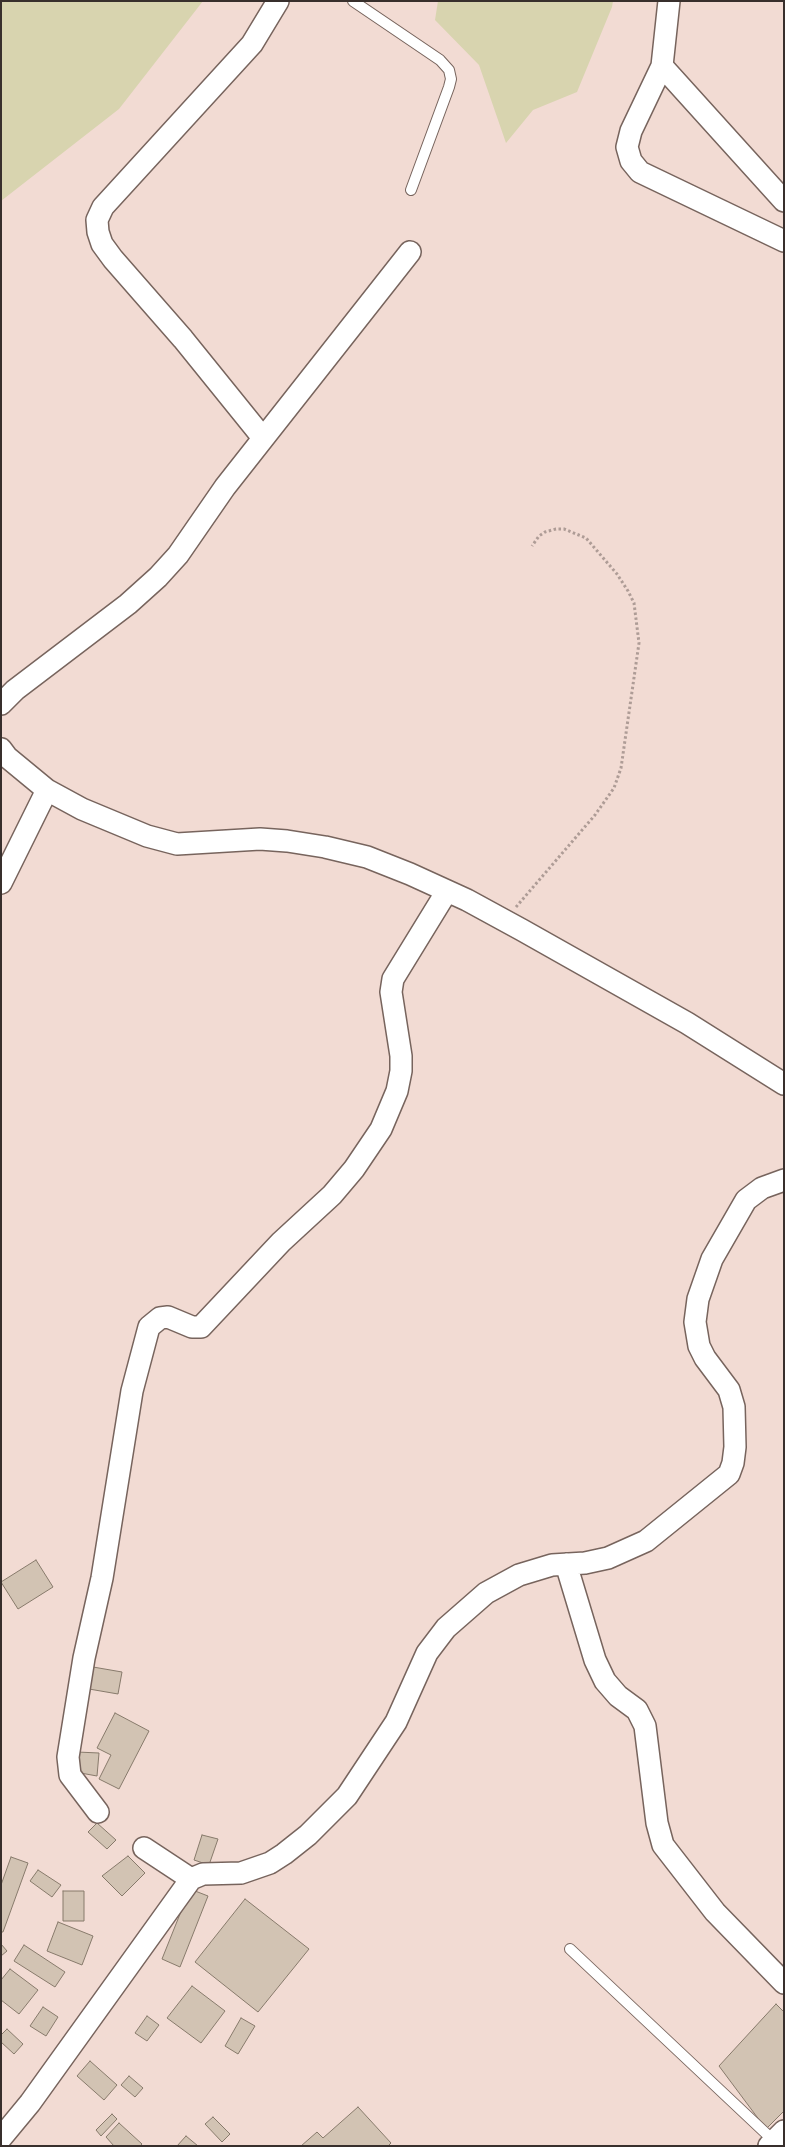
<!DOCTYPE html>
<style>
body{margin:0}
#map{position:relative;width:785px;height:2147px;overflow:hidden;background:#f2dbd3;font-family:"Fira Sans Condensed",sans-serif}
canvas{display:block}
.frame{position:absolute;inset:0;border:2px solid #382f2c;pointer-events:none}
</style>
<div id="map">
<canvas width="785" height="2147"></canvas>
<div class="frame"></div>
</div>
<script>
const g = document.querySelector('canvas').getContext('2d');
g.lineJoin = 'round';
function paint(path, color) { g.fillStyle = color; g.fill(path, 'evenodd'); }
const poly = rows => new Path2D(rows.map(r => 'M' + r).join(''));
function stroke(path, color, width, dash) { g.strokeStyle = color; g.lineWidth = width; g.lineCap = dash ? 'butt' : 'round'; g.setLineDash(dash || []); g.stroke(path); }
const green = poly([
 [1,1,203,1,119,109,1,201],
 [438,1,613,1,612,7,577,92,533,110,506,143,479,65,435,20]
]);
const building = poly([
 [36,1560,53,1587,18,1609,1,1582,36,1560],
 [93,1667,122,1672,118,1694,89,1689,93,1667],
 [115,1713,149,1731,119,1789,99,1779,111,1755,97,1748,115,1713],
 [77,1752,99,1753,97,1776,75,1772,77,1752],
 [97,1823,116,1840,107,1849,88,1832,97,1823],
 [202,1835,218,1839,209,1865,194,1860,202,1835],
 [128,1856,145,1873,122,1896,102,1876,128,1856],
 [11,1857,28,1863,3,1932,1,1932,1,1885,11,1857],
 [38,1870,61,1885,52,1897,30,1881,38,1870],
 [190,1889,208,1896,180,1967,162,1959,190,1889],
 [63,1891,84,1891,84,1921,63,1921,63,1891],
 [245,1899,309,1949,258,2012,195,1962,245,1899],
 [58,1922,93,1936,82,1965,47,1951,58,1922],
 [1,1944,7,1951,1,1956,1,1944],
 [24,1945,65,1972,55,1987,14,1961,24,1945],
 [10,1969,38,1990,19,2014,1,2000,1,1980,10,1969],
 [192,1986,225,2011,201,2043,167,2018,192,1986],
 [776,2004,784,2012,784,2111,766,2129,719,2066,776,2004],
 [43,2007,58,2017,46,2036,30,2026,43,2007],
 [147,2016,159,2025,147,2041,135,2033,147,2016],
 [241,2018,255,2026,238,2054,225,2046,241,2018],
 [7,2029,23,2044,14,2054,1,2042,1,2035,7,2029],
 [90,2061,117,2085,104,2100,77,2076,90,2061],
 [129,2076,143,2088,135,2097,121,2085,129,2076],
 [358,2107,391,2143,388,2146,301,2146,317,2132,323,2138,358,2107],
 [112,2114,117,2119,101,2136,96,2130,112,2114],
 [213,2117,230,2134,222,2142,205,2124,213,2117],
 [119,2123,142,2144,140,2146,114,2146,106,2137,119,2123],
 [186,2136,198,2146,177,2146,186,2136]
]);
const path = poly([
 [516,907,595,815,614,788,621,768,639,643,634,603,628,591,617,574,586,538,564,529,556,529,545,532,539,536,532,546]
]);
const service = poly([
 [353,1,440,60,449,70,451,79,449,87,411,190],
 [570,1949,774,2141]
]);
const minor = poly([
 [669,1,662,66,631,131,627,147,631,161,640,172,784,241],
 [662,66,784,201],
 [263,438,183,339,113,259,102,244,98,232,97,220,103,207,252,44,278,1],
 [1,704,15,690,128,604,158,577,178,555,225,487,410,252],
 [1,749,7,757,47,790,82,809,147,836,177,844,260,839,287,841,325,847,367,857,410,874,467,900,522,930,687,1023,784,1084],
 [1,883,47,790],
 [566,1564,595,1660,605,1681,618,1696,637,1710,645,1726,657,1823,663,1845,715,1912,784,1983],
 [98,1812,70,1775,68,1757,84,1658,102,1578,132,1391,149,1327,160,1318,168,1317,192,1327,201,1327,281,1242,332,1195,354,1169,381,1129,397,1091,401,1071,401,1056,391,992,393,979,447,891],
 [144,1848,191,1879],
 [1,2138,30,2103,191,1879,203,1874,241,1873,270,1863,284,1854,308,1835,347,1796,396,1722,427,1653,446,1628,486,1593,519,1575,552,1565,585,1563,608,1558,646,1541,729,1474,733,1463,735,1447,734,1407,729,1390,705,1358,699,1346,695,1322,698,1299,712,1259,746,1200,762,1188,784,1180],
 [769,2146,784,2131]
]);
paint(green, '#d8d4af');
paint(building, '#d2c3b3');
stroke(building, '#877a6b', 1);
stroke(service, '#77645d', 12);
stroke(minor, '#77645d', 24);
stroke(path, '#ae9c96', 3, [2.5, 2.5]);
stroke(service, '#fff', 10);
stroke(minor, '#fff', 21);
</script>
